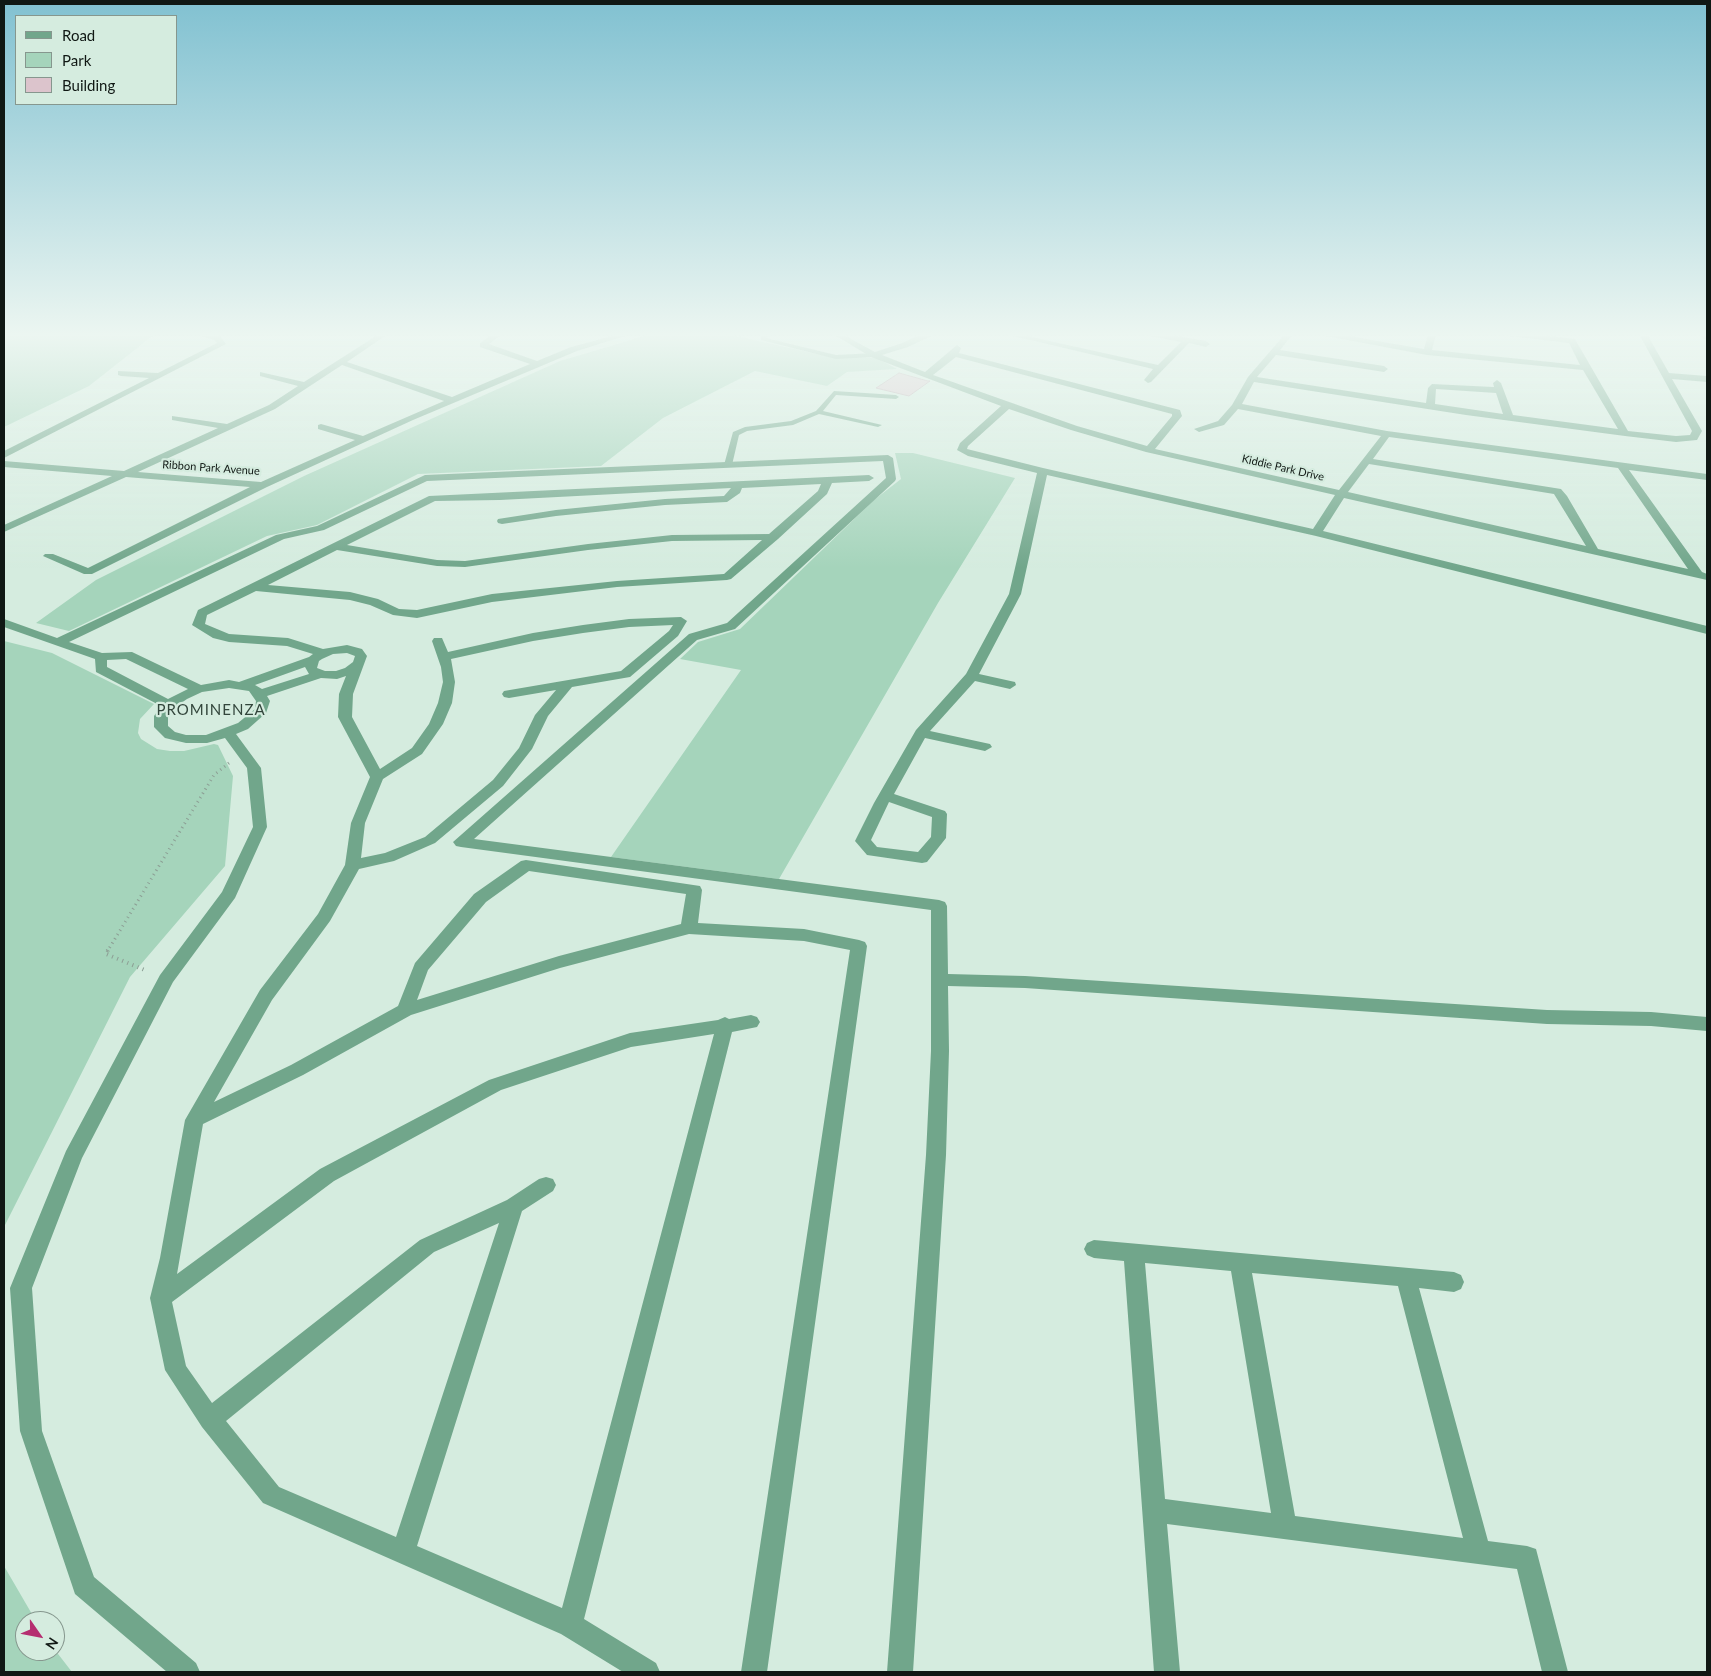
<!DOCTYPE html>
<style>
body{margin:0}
#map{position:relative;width:1711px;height:1676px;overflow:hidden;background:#d5ecdf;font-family:Lato,sans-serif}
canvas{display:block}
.frame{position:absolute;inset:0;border:5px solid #101814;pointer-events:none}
.legend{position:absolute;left:15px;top:15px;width:162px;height:90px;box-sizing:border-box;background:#d5ecdf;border:1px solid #86978e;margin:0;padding:6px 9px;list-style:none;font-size:15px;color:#101814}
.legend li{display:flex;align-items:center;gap:10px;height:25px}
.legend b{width:25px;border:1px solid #86978e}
.north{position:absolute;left:15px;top:1611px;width:50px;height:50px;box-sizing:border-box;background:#d5ecdf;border:1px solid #86978e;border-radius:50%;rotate:123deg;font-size:14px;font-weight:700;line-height:20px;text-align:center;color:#101814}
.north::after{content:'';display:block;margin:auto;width:18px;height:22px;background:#b52e70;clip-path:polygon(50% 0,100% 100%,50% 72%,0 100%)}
</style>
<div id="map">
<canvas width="1711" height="1676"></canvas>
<div class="frame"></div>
<ul class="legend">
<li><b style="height:6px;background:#71a68b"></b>Road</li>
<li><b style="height:14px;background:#a5d4bb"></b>Park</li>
<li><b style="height:14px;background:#dcc4cc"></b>Building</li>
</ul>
<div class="north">N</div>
</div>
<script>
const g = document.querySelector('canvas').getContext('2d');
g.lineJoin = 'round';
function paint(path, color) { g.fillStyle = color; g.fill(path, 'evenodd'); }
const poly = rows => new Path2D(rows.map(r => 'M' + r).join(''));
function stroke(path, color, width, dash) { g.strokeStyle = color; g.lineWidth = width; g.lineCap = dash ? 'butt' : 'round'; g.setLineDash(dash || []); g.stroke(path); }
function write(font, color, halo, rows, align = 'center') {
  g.font = font + ' Lato,sans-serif'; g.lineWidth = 4.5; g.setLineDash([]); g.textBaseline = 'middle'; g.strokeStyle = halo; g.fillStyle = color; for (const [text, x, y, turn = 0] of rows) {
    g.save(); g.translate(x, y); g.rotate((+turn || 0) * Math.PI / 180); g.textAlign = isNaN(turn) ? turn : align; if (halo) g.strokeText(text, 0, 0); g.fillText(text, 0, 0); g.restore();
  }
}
const green = poly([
 [4,334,155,334,89,386,4,427],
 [651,334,727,334,826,356,877,358,897,369,847,372,827,386,755,371,663,418,601,466,418,474,317,525,267,536,69,631,36,623,96,580,304,476,560,361],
 [895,453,913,453,1015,478,938,603,779,879,611,857,741,670,680,659,698,642,740,629,874,500,901,479],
 [4,641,52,653,154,704,140,719,138,733,141,739,157,749,170,751,184,751,214,744,218,745,233,776,225,866,130,977,4,1227],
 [4,1566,36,1621,25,1621,25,1651,55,1650,72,1672,4,1672]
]);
const building = poly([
 [899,373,928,381,930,381,909,396,876,388,899,373]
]);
const pathFar1 = poly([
 [107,952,214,775,229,763]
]);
const path = poly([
 [108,950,106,954,147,971]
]);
const lane = poly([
 [766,334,773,334,766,338,836,355,874,353,877,355,874,357,836,359,761,340,761,336,766,334],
 [834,391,896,395,899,397,896,399,836,395,823,411,882,425,878,427,819,414,793,425,747,431,739,435,732,465,728,467,724,465,733,432,745,427,791,421,816,411,834,391]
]);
const street = poly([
 [196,334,209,334,220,336,226,344,4,458,4,451,149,378,121,376,118,375,118,371,158,373,217,343,214,340,196,334],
 [379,334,388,334,347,362,452,397,530,364,480,347,480,343,493,334,502,334,489,344,537,361,571,347,620,334,631,334,577,351,413,420,267,487,92,574,84,574,43,556,45,554,53,554,88,568,250,487,126,477,4,532,4,525,112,476,4,467,4,461,124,471,218,428,172,420,172,416,227,424,269,405,298,386,260,376,260,372,304,382,379,334],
 [342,365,444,401,363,436,321,424,318,425,318,429,355,440,261,482,138,472,275,409,342,365],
 [833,334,842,334,875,352,902,343,922,334,932,334,931,336,908,347,882,355,925,372,957,345,961,348,959,353,1180,410,1182,416,1155,449,1339,490,1381,436,1238,409,1224,425,1199,432,1194,429,1218,421,1232,405,1248,377,1285,334,1293,334,1280,350,1384,366,1388,369,1384,372,1276,355,1257,377,1426,403,1428,388,1432,384,1494,387,1493,383,1497,380,1501,383,1513,415,1618,429,1583,370,1427,355,1326,336,1322,334,1337,334,1424,349,1428,334,1436,334,1432,350,1580,365,1569,343,1510,336,1506,334,1528,334,1575,339,1628,431,1676,436,1690,435,1692,431,1639,334,1647,334,1669,373,1707,376,1707,382,1672,379,1702,431,1697,440,1676,442,1625,436,1466,415,1254,382,1242,404,1387,431,1707,474,1707,480,1629,470,1702,572,1707,574,1707,580,1344,498,1323,531,1707,626,1707,634,1316,536,1047,475,1021,594,979,674,1015,682,1016,685,1010,689,975,681,930,731,990,744,992,747,985,751,925,738,894,794,945,811,947,814,946,838,927,862,922,863,867,855,855,841,874,803,916,730,966,674,1009,594,1037,473,968,456,957,450,960,443,1001,406,871,357,833,334],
 [956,357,1172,414,1172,416,1147,446,1077,426,933,375,956,357],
 [1436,389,1496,393,1503,414,1435,404,1436,389],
 [1009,409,1071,430,1146,452,1335,495,1313,529,1043,468,967,449,968,446,1009,409],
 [1389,437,1618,468,1688,569,1598,549,1567,496,1561,489,1373,459,1389,437],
 [1369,464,1554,494,1586,546,1348,492,1369,464],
 [889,802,932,817,931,837,918,852,877,847,871,840,889,802],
 [1005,334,1018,334,1158,365,1181,342,1151,336,1150,334,1164,334,1206,341,1210,344,1206,347,1189,343,1151,382,1148,383,1144,380,1153,369,1005,334],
 [1700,334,1707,334,1707,339,1704,339,1700,334],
 [888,455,893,458,896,479,895,481,735,629,697,640,474,839,939,900,945,902,947,906,948,974,1025,976,1547,1010,1651,1012,1707,1017,1707,1031,1651,1026,1547,1024,1025,988,948,986,949,1051,946,1155,913,1672,887,1672,926,1155,931,1051,931,910,461,847,456,846,453,842,689,634,727,623,886,478,883,461,427,481,324,530,284,539,69,642,102,653,132,652,201,685,229,680,239,682,309,657,313,654,287,646,229,642,213,638,192,625,198,610,429,496,869,475,874,478,869,481,832,483,827,494,778,539,731,579,727,580,617,587,492,602,417,618,393,615,370,605,350,600,256,591,207,615,205,624,229,634,288,638,323,649,347,645,362,649,367,656,353,694,352,717,380,769,412,748,429,724,438,703,443,682,441,667,432,641,434,638,442,638,448,652,533,633,583,625,629,619,681,617,687,621,678,636,630,677,572,687,548,716,532,749,503,786,435,843,394,861,359,869,330,921,272,1000,214,1102,291,1065,398,1006,415,963,474,894,521,861,526,860,700,886,702,890,698,923,804,929,859,940,865,942,867,946,767,1672,741,1672,850,950,804,941,689,934,560,968,411,1015,303,1075,203,1124,177,1274,320,1169,489,1080,630,1033,718,1020,725,1017,729,1019,751,1015,757,1017,760,1022,757,1027,732,1032,584,1619,656,1663,660,1672,623,1672,561,1634,263,1503,202,1427,165,1370,150,1298,160,1258,185,1120,260,990,318,914,345,865,351,823,370,777,338,717,339,694,346,676,337,679,321,678,267,696,270,701,266,713,248,729,236,734,261,768,267,827,235,898,173,982,82,1158,32,1288,42,1431,94,1577,196,1663,200,1672,167,1672,75,1594,72,1585,20,1431,10,1288,66,1151,160,975,222,892,253,827,247,768,225,738,207,743,186,743,165,738,154,727,154,716,161,706,96,672,95,659,4,627,4,619,57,638,276,535,317,526,425,475,888,455],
 [821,484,818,491,769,534,672,535,588,544,465,561,437,560,347,545,435,501,500,500,731,488,724,496,665,499,556,510,498,519,497,521,498,523,502,524,556,516,665,505,727,502,740,493,742,488,821,484],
 [762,540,724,574,617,581,492,594,417,610,399,609,378,599,350,592,268,585,337,550,437,566,465,567,588,550,672,541,762,540],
 [673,625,669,631,621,671,504,691,502,694,504,697,509,698,556,690,535,715,519,748,493,780,425,837,385,853,361,858,365,823,383,779,422,754,443,724,452,703,455,682,451,659,533,641,583,633,629,627,673,625],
 [347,653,355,656,353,662,345,668,336,671,325,671,317,668,319,661,322,659,333,654,347,653],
 [126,659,188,689,168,699,107,667,107,660,126,659],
 [305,667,309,674,262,689,255,685,305,667],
 [229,688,249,691,256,701,255,709,238,723,206,735,186,735,175,732,168,726,168,716,174,708,187,699,202,692,229,688],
 [529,871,686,894,681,924,559,956,417,1000,428,970,486,902,529,871],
 [714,1034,562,1608,417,1546,522,1211,553,1191,556,1185,553,1179,546,1177,539,1179,507,1200,420,1240,212,1403,186,1366,172,1302,334,1181,501,1090,631,1047,714,1034],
 [499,1223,396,1537,279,1487,226,1421,434,1252,499,1223],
 [1094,1240,1454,1272,1461,1275,1464,1282,1461,1289,1454,1292,1419,1288,1488,1541,1527,1546,1536,1549,1568,1672,1542,1672,1517,1569,1167,1524,1180,1672,1154,1672,1124,1261,1094,1258,1087,1255,1084,1249,1087,1243,1094,1240],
 [1145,1263,1231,1271,1271,1513,1165,1499,1145,1263],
 [1252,1273,1398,1286,1463,1538,1295,1516,1252,1273]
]);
const farStreetnames = [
 ["Ribbon Park Avenue",211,468,4],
 ["Kiddie Park Drive",1283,468,13]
];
const neighbourhoodNames = [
 ["PROMINENZA",211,710]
];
paint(green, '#a5d4bb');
paint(building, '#dcc4cc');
stroke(building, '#bda5ad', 1);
stroke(pathFar1, '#8c9e94', 3, [1, 4]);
stroke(path, '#8c9e94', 4, [1, 4.5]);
paint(lane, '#71a68b');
paint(street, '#71a68b');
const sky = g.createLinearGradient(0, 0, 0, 568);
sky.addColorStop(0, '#81c1d1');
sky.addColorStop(0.59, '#ecf6f1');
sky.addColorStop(1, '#ecf6f100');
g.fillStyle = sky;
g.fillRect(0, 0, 1711, 568);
write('11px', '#101814', '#d5ecdf', farStreetnames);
g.letterSpacing = '1px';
write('15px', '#32453b', '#d5ecdf', neighbourhoodNames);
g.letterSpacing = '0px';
</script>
